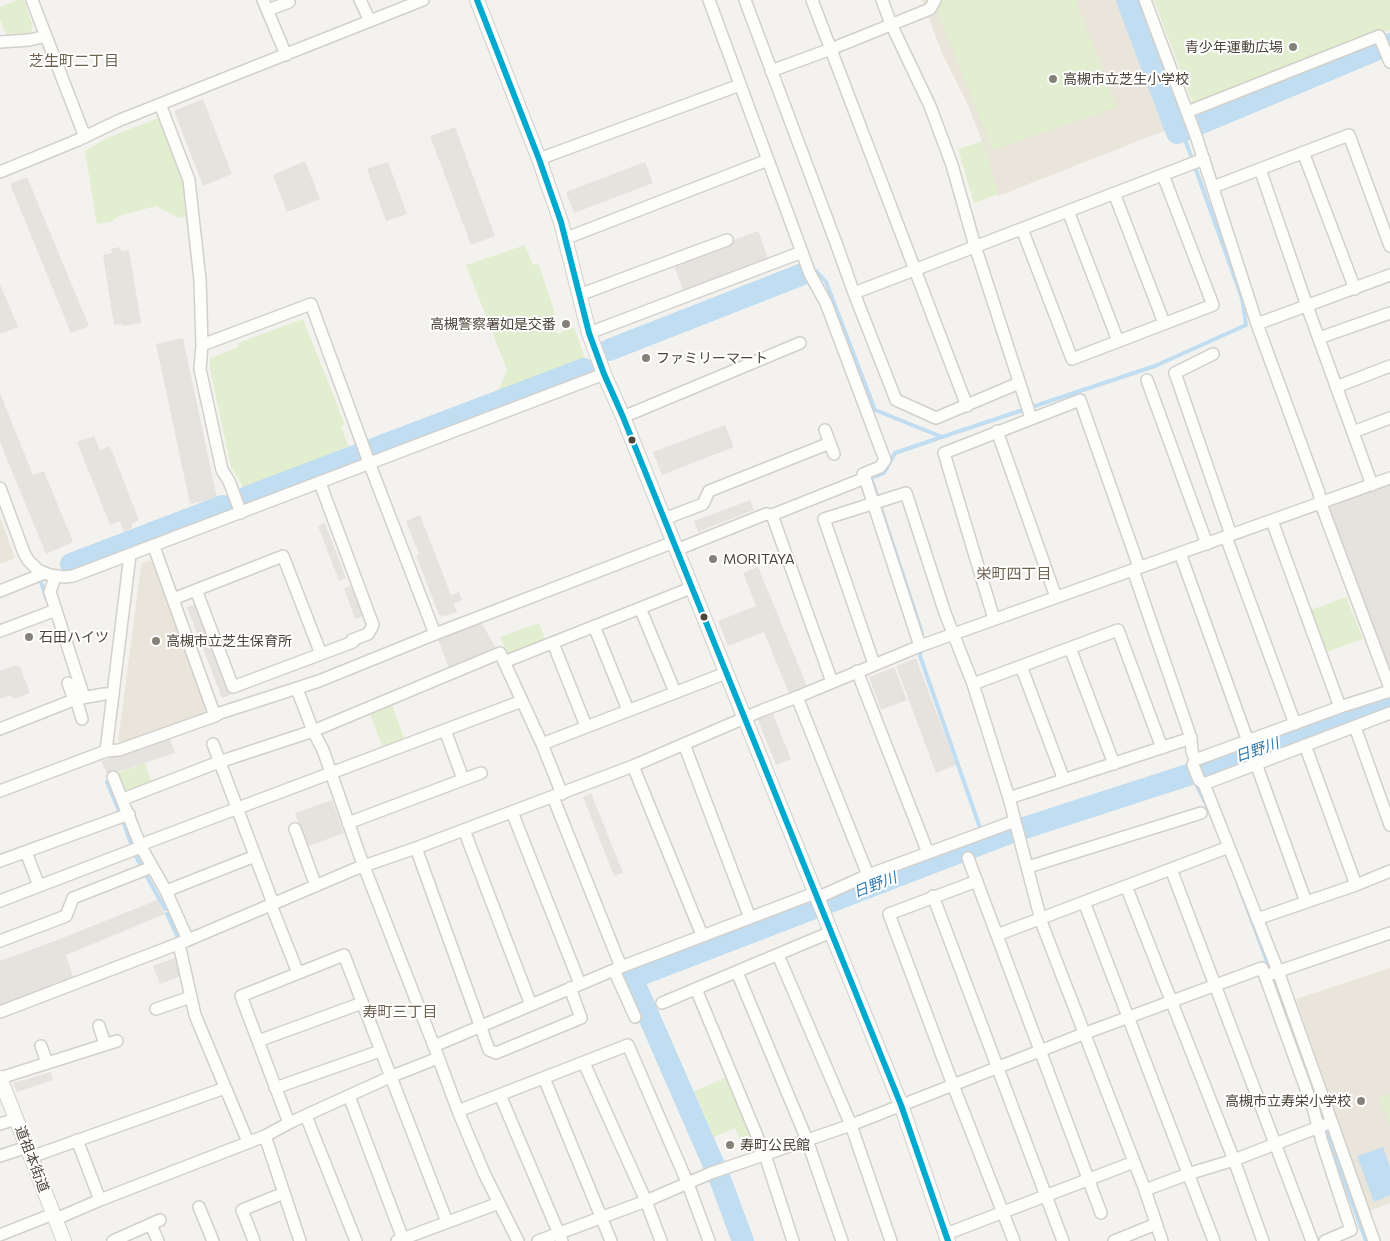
<!DOCTYPE html>
<meta charset="utf-8">
<style>
body{margin:0}
canvas{display:block;background:#f4f2ee}
</style>
<canvas width="1390" height="1241"></canvas>
<script>
const g = document.querySelector('canvas').getContext('2d');
g.lineJoin = 'round';
function paint(path, color) { g.fillStyle = color; g.fill(path, 'evenodd'); }
const poly = rows => new Path2D(rows.map(r => 'M' + r).join(''));
function stroke(path, color, width, dash) { g.strokeStyle = color; g.lineWidth = width; g.lineCap = dash ? 'butt' : 'round'; g.setLineDash(dash || []); g.stroke(path); }
function write(font, color, halo, rows, align = 'center') {
  g.font = font + ' Commissioner,"Noto Sans JP",sans-serif'; g.lineWidth = 4; g.setLineDash([]); g.textBaseline = 'middle'; g.strokeStyle = halo; g.fillStyle = color; for (const [text, x, y, turn = 0] of rows) {
    g.save(); g.translate(x, y); g.rotate((+turn || 0) * Math.PI / 180); g.textAlign = isNaN(turn) ? turn : align; if (halo) g.strokeText(text, 0, 0); g.fillText(text, 0, 0); g.restore();
  }
}
const education = poly([
 [922,0,1119,0,1169,129,998,196,982,141,968,105,942,53],
 [0,517,15,558,0,564],
 [148,561,153,562,208,715,121,745,118,741,141,567,143,562],
 [1390,968,1390,1203,1369,1211,1296,999]
]);
const green = poly([
 [17,0,24,0,33,26,31,32,28,33,6,34,0,20,0,7],
 [943,0,1075,0,1117,107,993,150,934,3],
 [1154,0,1390,0,1390,30,1193,104],
 [158,118,183,183,186,217,179,218,156,206,119,216,111,222,97,224,85,151,107,138],
 [982,141,998,194,974,203,958,149],
 [525,245,533,265,538,263,554,310,557,334,574,327,586,361,584,365,501,397,498,391,507,370,466,265],
 [303,319,345,425,341,426,351,454,245,495,241,483,231,467,210,369,210,358,239,347,238,343],
 [1346,597,1363,639,1323,653,1308,611],
 [539,623,546,641,512,655,507,652,500,637],
 [391,702,404,738,382,746,369,711],
 [145,763,152,783,130,791,125,789,117,773],
 [725,1078,728,1080,758,1148,756,1152,754,1153,751,1147,744,1150,735,1128,714,1137,694,1091],
 [1390,1094,1390,1126,1379,1097]
]);
const parking = poly([
 [203,99,232,174,203,186,174,111],
 [455,127,495,236,471,245,430,136],
 [305,161,320,199,287,212,273,175],
 [388,162,407,214,386,221,367,169],
 [645,162,653,183,574,213,566,192],
 [27,177,89,326,71,333,10,184],
 [758,231,769,261,684,293,673,263],
 [120,247,121,251,129,250,141,323,123,326,122,324,114,325,103,255,112,253,111,249],
 [0,284,18,327,0,334],
 [183,338,217,498,190,504,156,344],
 [0,393,33,475,44,471,73,542,46,554,0,442],
 [725,425,734,447,662,475,653,452],
 [94,436,100,450,110,446,139,520,131,524,132,528,124,532,120,521,110,525,77,442],
 [1390,478,1390,672,1321,504],
 [750,500,754,510,698,532,694,521],
 [420,515,451,595,459,592,462,600,454,604,457,612,446,616,439,615,416,555,419,554,406,521],
 [325,523,346,578,339,581,318,526],
 [758,567,807,686,789,693,764,632,728,646,718,621,756,606,743,573],
 [351,586,363,616,355,619,344,588],
 [195,604,230,695,222,698,187,607],
 [481,622,497,650,449,669,438,639],
 [916,658,956,765,936,773,896,666],
 [16,665,20,667,30,693,14,699,13,697,8,696,0,699,0,671],
 [894,667,907,700,881,710,869,677],
 [773,714,791,759,776,765,758,720],
 [169,737,175,753,108,775,101,761],
 [591,793,623,873,614,876,583,797],
 [332,800,344,833,306,847,295,813],
 [157,900,165,914,66,955,74,980,0,1006,0,961,60,939],
 [177,957,181,976,160,984,153,966],
 [51,1072,53,1080,17,1092,13,1083]
]);
const water = poly([
 [1383,1147,1390,1167,1390,1195,1374,1202,1357,1156]
]);
const stream = poly([
 [803,274,813,270,816,271,826,282,875,410,942,437,1155,366,1246,325,1242,298,1182,131],
 [40,579,46,598],
 [922,638,922,633,871,478,884,473,895,453,942,437],
 [921,648,920,656,985,842],
 [107,782,119,811],
 [1195,782,1209,810],
 [123,821,132,846],
 [136,856,141,866],
 [146,875,165,909],
 [1237,881,1275,983,1302,1063],
 [167,914,177,936],
 [1324,1126,1366,1241]
]);
const river = poly([
 [1127,0,1177,133,1390,44],
 [609,350,803,274],
 [247,497,584,369],
 [71,564,223,506],
 [743,1241,720,1179,632,978,1012,832,1191,774,1390,705]
]);
const minor = poly([
 [32,0,85,137],
 [263,0,286,55],
 [360,0,370,21],
 [745,0,836,243,854,293,896,400,936,418,1019,383],
 [812,0,967,406],
 [882,0,891,24,930,106,952,165,975,246,1031,418],
 [1145,0,1196,136,1257,324,1319,493,1321,504,1390,688],
 [268,10,289,2,288,0],
 [0,42,29,40,46,36],
 [771,71,831,49,930,9,935,0],
 [160,104,189,180,200,280,202,345,200,369,222,470,229,481,241,513],
 [1187,112,1379,36,1390,62],
 [1303,152,1355,289],
 [539,159,740,85],
 [1260,169,1307,306,1372,485],
 [0,172,78,140,120,120,423,0],
 [1213,187,1349,135,1390,246],
 [1114,193,1164,323],
 [1068,211,1118,341],
 [1022,229,1072,359,1213,305,1163,175],
 [564,239,768,160],
 [854,293,1204,159],
 [579,295,727,240],
 [1257,324,1390,275],
 [589,333,802,252],
 [1319,338,1390,313],
 [202,345,311,304,370,465,435,634],
 [1213,354,1175,373,1231,535],
 [1147,380,1207,544],
 [1336,387,1390,366],
 [623,417,800,343],
 [825,430,834,454],
 [997,431,1056,597],
 [1353,432,1390,418],
 [865,478,920,646],
 [0,488,24,553,28,560,38,570,50,575,64,577,73,576,604,374],
 [772,515,832,682],
 [664,519,703,504,709,491,830,443],
 [1272,521,1340,707],
 [1226,537,1295,724],
 [154,547,215,716],
 [676,550,766,514,772,515,865,478,863,474,880,467,885,460,826,303,810,274,709,0],
 [1180,553,1306,902],
 [1133,570,1191,738,1192,751,1195,760,1193,765,1199,780,1204,784],
 [55,577,50,592,84,697],
 [196,590,233,687,353,642,352,640,368,634,373,625,320,483],
 [0,591,45,573],
 [173,599,283,556,321,654],
 [640,608,675,692],
 [994,619,944,453,1080,400,1139,567],
 [594,626,628,710],
 [0,631,56,610],
 [553,643,586,726],
 [1070,648,1114,764],
 [504,662,691,588],
 [874,664,824,519,906,493,945,613,973,684,1009,798,1042,924,1145,1190,1162,1241],
 [1021,666,1064,780],
 [857,671,928,853,1015,821],
 [68,683,74,700],
 [973,684,1118,630,1162,748],
 [297,689,313,731,323,750,360,856,434,1046,458,1111,484,1173,518,1241],
 [797,697,868,875],
 [76,699,82,719],
 [1355,727,1390,825],
 [0,729,76,699,104,694,113,694],
 [445,730,463,779],
 [213,744,271,898,271,905,298,973],
 [542,744,726,673],
 [684,744,750,918],
 [1305,745,1356,885],
 [106,751,130,555],
 [1195,760,1340,707,1390,691],
 [633,766,702,935],
 [113,777,141,847,166,891,188,940],
 [0,791,106,751,119,750,215,716,220,713,319,681,435,634,674,542],
 [553,797,621,967],
 [1009,798,1191,738],
 [123,799,219,762,313,731,500,653,542,744,562,794],
 [512,812,580,984],
 [348,823,481,773],
 [295,829,316,886],
 [464,830,531,1005],
 [140,845,522,701],
 [416,848,489,1050,496,1053,581,1018,570,988],
 [26,852,39,886],
 [968,858,1101,1213],
 [0,861,129,814],
 [1028,867,1201,813],
 [1171,869,1312,1241],
 [977,881,889,914,953,1085,1014,1241],
 [1126,886,1234,1160,1263,1241],
 [166,891,255,856],
 [933,896,1063,1241],
 [817,898,868,875,928,853],
 [0,901,141,847],
 [1084,902,1214,1241],
 [1257,919,1356,885,1390,871],
 [997,935,1229,847],
 [0,941,66,916,73,898,152,867],
 [179,944,195,1015,248,1142],
 [778,955,851,1125,891,1241],
 [614,970,635,1017],
 [737,972,807,1140,842,1241],
 [1265,976,1314,1111,1322,1142,1351,1230,1325,1241],
 [696,989,765,1155,793,1241],
 [662,1003,831,932],
 [156,1009,191,997],
 [0,1012,188,940,355,869,416,848,633,766,763,710,797,697,920,646,1390,478],
 [99,1026,105,1044],
 [258,1041,362,1003],
 [41,1046,47,1063],
 [434,1046,621,967,815,893],
 [584,1063,646,1201,661,1241],
 [0,1078,117,1041],
 [544,1078,611,1241],
 [275,1088,380,1051],
 [500,1095,562,1241],
 [349,1096,403,1239],
 [458,1111,628,1045,688,1184,709,1241],
 [306,1116,356,1241],
 [289,1123,241,996,344,955,447,1222],
 [0,1124,16,1119],
 [265,1136,300,1241],
 [77,1140,100,1200],
 [0,1156,27,1147],
 [31,1157,225,1088],
 [1145,1190,1188,1174,1234,1160,1324,1125],
 [199,1207,213,1241],
 [56,1219,100,1200,265,1136,289,1123,390,1077,438,1058],
 [151,1225,158,1241],
 [946,1234,1134,1162],
 [0,1235,53,1214],
 [113,1241,160,1220],
 [254,1241,242,1210,284,1193],
 [397,1241,499,1203],
 [538,1241,646,1201,711,1173,851,1125,1083,1034,1262,968,1265,976,1390,933],
 [1114,1241,1156,1224],
 [1374,1241,1278,971,1204,784,1390,713]
]);
const tertiary = poly([
 [477,0,539,159,561,222,589,333,604,374,623,417,901,1105,948,1241],
 [0,1078,64,1241]
]);
const bus1 = poly([
 [477,0,539,159,561,222,589,333,604,374,623,417,901,1105,948,1241]
]);
const markers = [
 [1293,47,5,"#868178"],
 [1053,79,5,"#868178"],
 [566,324,5,"#868178"],
 [646,358,5,"#868178"],
 [632,440,4.5,"#4b4439"],
 [713,559,5,"#868178"],
 [704,617,4.5,"#4b4439"],
 [29,637,5,"#868178"],
 [156,641,5,"#868178"],
 [1361,1101,5,"#868178"],
 [730,1145,5,"#868178"]
];
const poiNames = [
 ["青少年運動広場",1283,47,"right"],
 ["高槻市立芝生小学校",1063,79],
 ["高槻警察署如是交番",556,324,"right"],
 ["ファミリーマート",656,358],
 ["MORITAYA",723,559],
 ["石田ハイツ",39,637],
 ["高槻市立芝生保育所",166,641],
 ["高槻市立寿栄小学校",1351,1101,"right"],
 ["寿町公民館",740,1145]
];
const streetNames = [
 ["道祖本街道",32,1159,69]
];
const neighbourhoodNames = [
 ["芝生町二丁目",74,61],
 ["栄町四丁目",1014,574],
 ["寿町三丁目",400,1012]
];
const waterNames = [
 ["日野川",1257,750,-19],
 ["日野川",875,885,-21]
];
paint(education, '#eae5da');
paint(green, '#e1eecf');
paint(parking, '#e6e3df');
paint(water, '#c0ddf1');
stroke(stream, '#c0ddf1', 4);
stroke(river, '#c0ddf1', 22);
stroke(minor, '#d2d0cb', 14);
stroke(tertiary, '#d2d0cb', 16);
stroke(minor, '#fdfdfc', 11);
stroke(tertiary, '#fdfdfc', 14);
stroke(bus1, '#00a9ce', 6);
for (const [x, y, r, color] of markers) { const dot = new Path2D(); dot.arc(x, y, r, 0, 2 * Math.PI); g.fillStyle = color; g.fill(dot); stroke(dot, '#fff', 2); }
write('14px', '#4b4439', '#fff', poiNames, 'left');
write('14px', '#4b4439', '#fff', streetNames);
write('15px', '#6e6250', '#fff', neighbourhoodNames);
write('italic 15px', '#2e7ab2', '#fff', waterNames);
</script>
